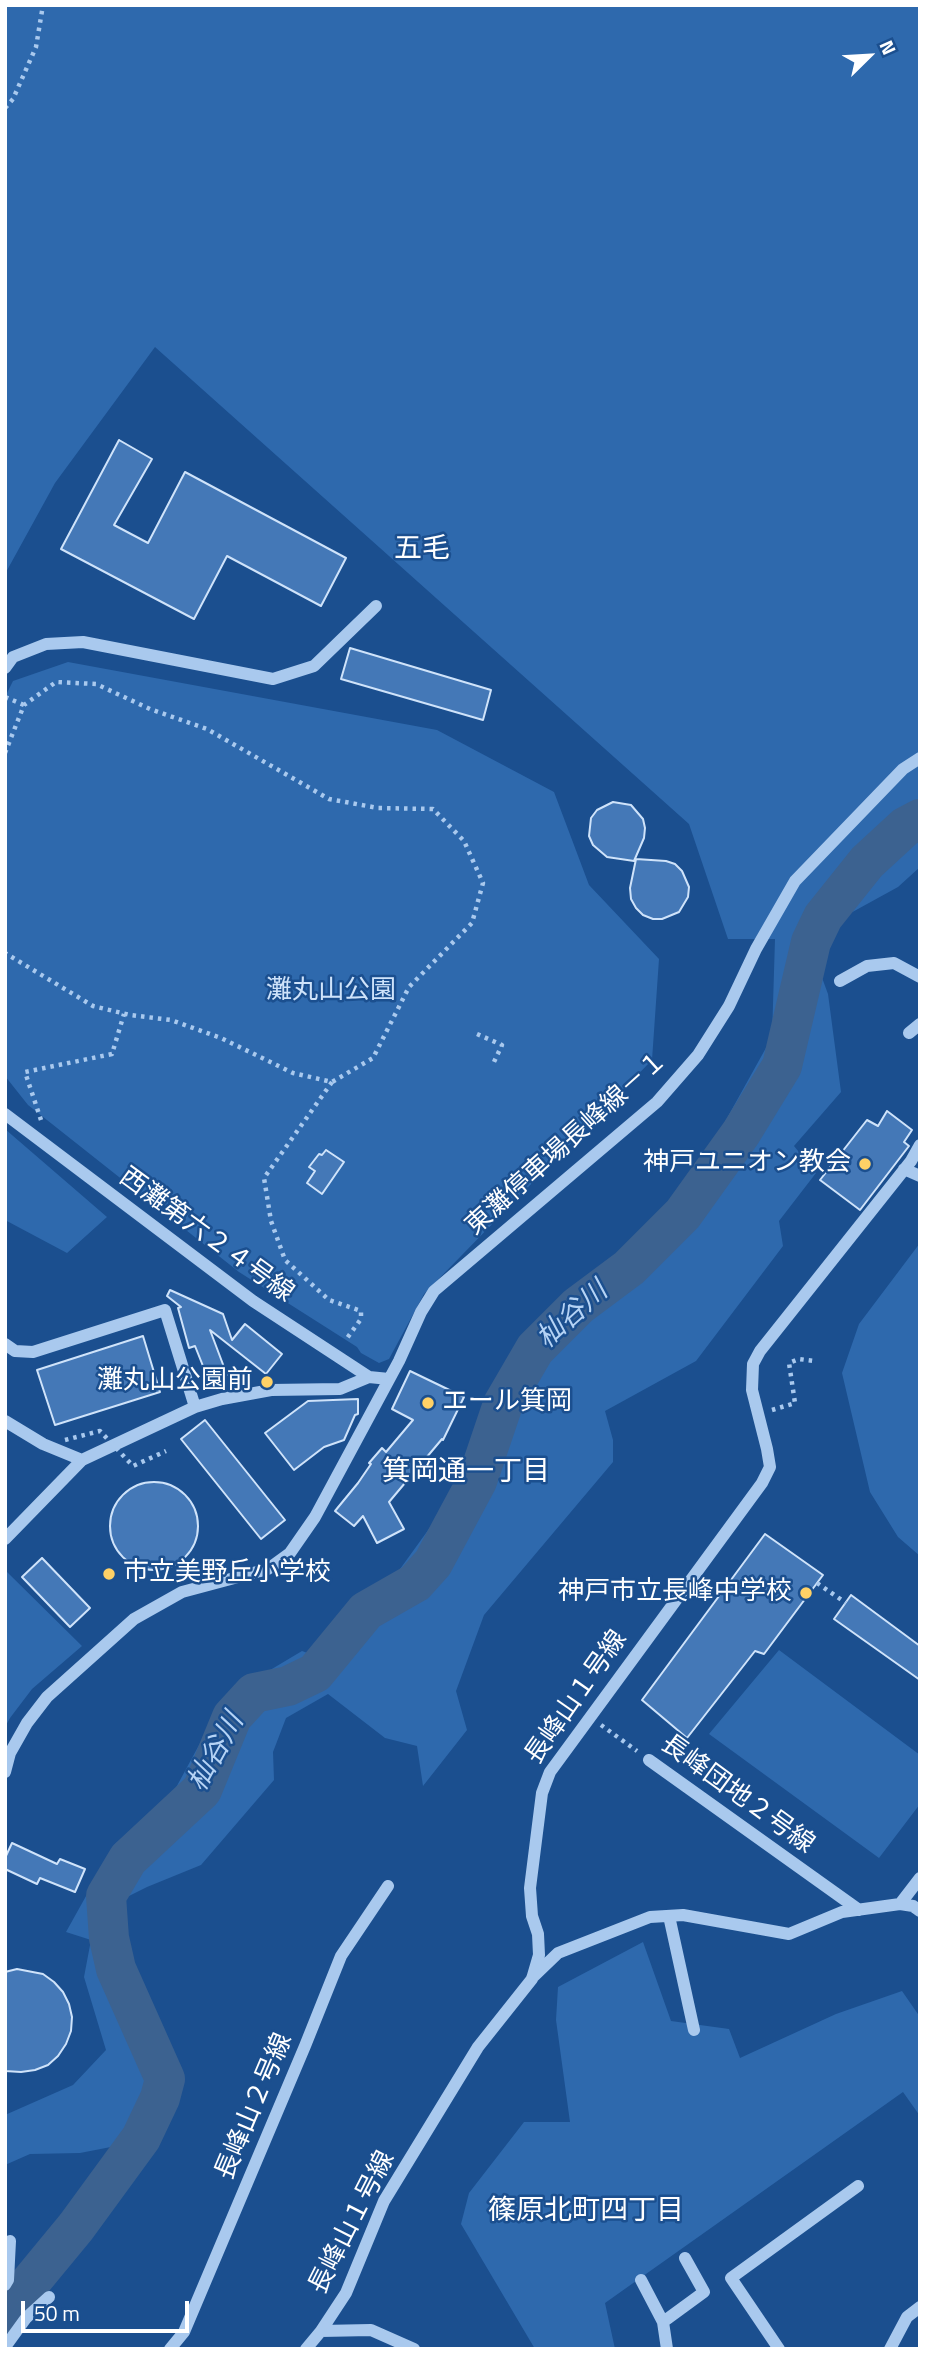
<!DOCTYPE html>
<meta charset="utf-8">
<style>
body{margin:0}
#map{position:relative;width:925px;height:2354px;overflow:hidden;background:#1b4f8f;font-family:"Titillium Web",sans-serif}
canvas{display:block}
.frame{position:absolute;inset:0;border:7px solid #fff;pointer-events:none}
.north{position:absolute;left:834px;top:21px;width:70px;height:70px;-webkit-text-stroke:5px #1b4f8f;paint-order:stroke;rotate:66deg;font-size:19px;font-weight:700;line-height:28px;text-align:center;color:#fff}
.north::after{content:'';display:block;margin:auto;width:24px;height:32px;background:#fff;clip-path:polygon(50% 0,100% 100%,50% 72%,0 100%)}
.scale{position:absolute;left:21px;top:2301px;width:168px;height:32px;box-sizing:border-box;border:4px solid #fff;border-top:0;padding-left:9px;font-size:21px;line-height:24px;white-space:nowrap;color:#fff;-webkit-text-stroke:5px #1b4f8f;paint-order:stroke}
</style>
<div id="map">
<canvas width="925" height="2354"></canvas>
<div class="frame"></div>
<div class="north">N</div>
<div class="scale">50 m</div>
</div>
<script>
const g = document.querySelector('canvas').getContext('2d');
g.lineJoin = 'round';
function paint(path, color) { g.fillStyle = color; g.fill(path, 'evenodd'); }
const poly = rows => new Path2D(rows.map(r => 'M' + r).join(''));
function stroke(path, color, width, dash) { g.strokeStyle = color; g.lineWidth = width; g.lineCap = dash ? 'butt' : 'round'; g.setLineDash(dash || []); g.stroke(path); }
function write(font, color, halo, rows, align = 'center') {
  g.font = font + ' "Titillium Web","Noto Sans JP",sans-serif'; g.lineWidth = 5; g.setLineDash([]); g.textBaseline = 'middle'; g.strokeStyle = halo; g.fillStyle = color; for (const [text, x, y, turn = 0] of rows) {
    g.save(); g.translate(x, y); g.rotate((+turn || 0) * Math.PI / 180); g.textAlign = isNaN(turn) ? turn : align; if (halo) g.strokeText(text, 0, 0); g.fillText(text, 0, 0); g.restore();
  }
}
const green = poly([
 [5,5,920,5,920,867,898,887,807,937,828,994,841,1092,794,1146,816,1173,779,1221,783,1246,696,1361,605,1411,613,1440,613,1462,484,1615,456,1691,467,1730,423,1786,417,1746,385,1738,328,1694,286,1718,273,1752,274,1780,201,1865,147,1887,117,1902,95,1922,104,1968,142,1997,167,2052,159,2095,116,2146,80,2153,30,2154,5,2165,5,2115,73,2085,106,2050,84,1977,91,1940,66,1932,115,1844,172,1795,225,1697,302,1651,335,1663,360,1637,356,1630,452,1497,494,1391,516,1354,665,1221,721,1129,772,1037,775,939,728,939,689,824,155,347,55,483,5,574],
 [68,662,437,730,554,792,589,885,659,959,652,1060,424,1294,389,1359,379,1363,361,1353,357,1347,239,1272,28,1105,5,1076,5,697,13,681],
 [5,1129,107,1217,67,1253,5,1220],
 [920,1243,920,1556,898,1537,870,1492,842,1373,859,1324],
 [6,1571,82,1646,32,1689,10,1718,5,1727],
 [779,1650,920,1755,920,1804,879,1858,709,1734],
 [643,1942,671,2021,729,2029,740,2058,836,2014,902,1991,920,2017,920,2116,903,2092,605,2303,615,2349,535,2349,461,2224,469,2193,524,2122,570,2122,556,2020,558,1987]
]);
const river = poly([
 [5,2313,76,2227,141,2138,160,2098,165,2079,116,1969,109,1938,106,1896,128,1859,202,1790,232,1717,254,1693,288,1686,315,1673,366,1611,415,1583,433,1563,477,1481,503,1404,535,1349,578,1306,629,1268,683,1214,741,1133,782,1066,811,942,823,917,867,862,905,827,920,819]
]);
const building = poly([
 [119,440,152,459,114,525,148,543,185,472,346,558,321,606,227,556,194,619,61,549,119,440],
 [350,648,491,690,483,720,341,679,350,648],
 [613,802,631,805,643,819,645,828,644,838,634,861,607,857,593,845,589,836,591,818,597,810,613,802],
 [636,859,666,861,675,864,682,871,689,887,688,897,679,912,662,919,653,919,643,915,636,908,631,899,630,888,636,859],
 [887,1111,912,1130,904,1142,909,1146,860,1210,820,1180,867,1120,878,1126,887,1111],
 [326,1150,344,1162,322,1194,307,1183,315,1171,309,1167,319,1154,322,1155,326,1150],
 [170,1290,223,1314,232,1340,245,1324,282,1354,266,1374,210,1330,227,1375,209,1381,195,1346,189,1348,178,1308,181,1307,167,1296,170,1290],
 [143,1336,160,1392,55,1425,37,1370,143,1336],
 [410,1371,464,1397,443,1440,442,1439,389,1502,404,1529,377,1543,363,1516,354,1526,335,1511,358,1483,371,1464,369,1463,382,1448,386,1452,413,1420,392,1409,410,1371],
 [358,1399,358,1414,355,1415,344,1440,324,1447,294,1470,265,1433,308,1401,358,1399],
 [205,1420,285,1520,261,1539,181,1439,205,1420],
 '110 1526a44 44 0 1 1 88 0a44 44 0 1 1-88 0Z',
 [765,1534,823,1575,764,1654,755,1651,687,1738,642,1700,765,1534],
 [42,1558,90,1608,70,1627,22,1577,42,1558],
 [851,1595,920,1646,920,1680,834,1619,851,1595],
 [12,1843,57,1864,60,1859,85,1869,75,1892,40,1878,37,1884,5,1869,5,1858,12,1843],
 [17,1969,43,1974,54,1982,63,1992,69,2004,72,2017,71,2031,66,2044,58,2056,48,2065,35,2070,21,2072,5,2071,5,1972,17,1969]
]);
const path = poly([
 [5,108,13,99,36,47,43,5],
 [5,697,24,705],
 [5,753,24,705,56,682,96,684,150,709,207,729,329,799,378,808,433,809,464,841,483,883,472,923,409,987,373,1058,332,1082,293,1073,221,1038,171,1020,130,1015,93,1006,5,953],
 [477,1034,502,1045,493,1064],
 [332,1082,264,1178,271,1221,285,1260,329,1300,361,1311,361,1319,345,1341],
 [41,1120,25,1072,112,1054,124,1014],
 [772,1410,795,1403,789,1363,799,1359,814,1361],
 [817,1583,846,1603],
 [601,1725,637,1751]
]);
const minor = poly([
 [5,668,13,657,46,644,83,642,273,679,314,666,376,606],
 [840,981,867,966,894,963,920,977],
 [909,1033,920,1024],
 [5,1114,253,1301,369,1377,389,1379],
 [904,1169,920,1176],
 [5,1344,15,1351,33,1352,165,1310,195,1407],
 [5,1421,43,1444,82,1460],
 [5,1539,82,1460,195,1407,222,1399,271,1390,340,1389,369,1377],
 [649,1760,859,1910],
 [5,1772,10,1753,27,1723,47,1697,134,1619,182,1592,268,1569,290,1553,315,1517,399,1361,421,1312,434,1291,657,1102,698,1055,729,1006,756,949,795,881,903,769,920,758],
 [900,1904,913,1906,920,1911],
 [669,1916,694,2030],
 [532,1978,558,1953,650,1917,683,1915,789,1934,842,1912,900,1904,920,1878],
 [641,2280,663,2322],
 [5,2285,8,2280,10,2241],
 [321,2331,371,2330,414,2349],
 [5,2347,26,2318,49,2297],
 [170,2349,184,2332,305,2046,341,1956,388,1886],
 [306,2349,321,2331,346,2293,384,2201,478,2047,532,1979,539,1955,538,1934,532,1916,530,1888,542,1793,550,1772,762,1483,770,1467,767,1449,752,1390,753,1364,760,1351,911,1161,920,1145],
 [667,2349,663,2322,704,2292,685,2258],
 [779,2349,731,2278,858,2186],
 [890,2349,907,2317,920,2307]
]);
const pathBridge = poly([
 [65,1440,100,1431,133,1466,166,1451]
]);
const markers = [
 [865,1164,7,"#ffd166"],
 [267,1382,7,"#ffd166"],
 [428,1403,7,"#ffd166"],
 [109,1574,7,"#ffd166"],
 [806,1593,7,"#ffd166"]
];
const parkNames = [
 ["灘丸山公園",331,992]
];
const streetNames = [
 ["東灘停車場長峰線－１",567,1144,-42],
 ["西灘第六２４号線",206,1236,36],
 ["長峰山１号線",577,1698,-55],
 ["長峰団地２号線",737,1795,36],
 ["長峰山２号線",255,2107,-67],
 ["長峰山１号線",353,2223,-63]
];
const poiNames = [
 ["神戸ユニオン教会",851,1164],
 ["灘丸山公園前",253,1382],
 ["エール箕岡",442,1403,"left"],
 ["市立美野丘小学校",123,1574,"left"],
 ["神戸市立長峰中学校",792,1593]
];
const neighbourhoodNames = [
 ["五毛",422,550],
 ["箕岡通一丁目",466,1473],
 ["篠原北町四丁目",586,2212]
];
const waterNames = [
 ["杣谷川",573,1316,-42],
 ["杣谷川",217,1753,-61]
];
paint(green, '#2e69ad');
stroke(river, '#3c6290', 40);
paint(building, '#4478b7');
stroke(building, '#cfe3fa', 2);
stroke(path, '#a9c9ee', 4.5, [3.5, 5]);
stroke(minor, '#a9c9ee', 12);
stroke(pathBridge, '#a9c9ee', 4.5, [3.5, 5]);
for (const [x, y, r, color] of markers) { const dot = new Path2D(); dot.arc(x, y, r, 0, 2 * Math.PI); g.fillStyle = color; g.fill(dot); stroke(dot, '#1b4f8f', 2.5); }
write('26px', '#cfe3fa', '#1b4f8f', parkNames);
write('26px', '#fff', '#1b4f8f', streetNames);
write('26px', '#fff', '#1b4f8f', poiNames, 'right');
write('28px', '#fff', '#1b4f8f', neighbourhoodNames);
write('italic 28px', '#b5d3f5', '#1b4f8f', waterNames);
</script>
